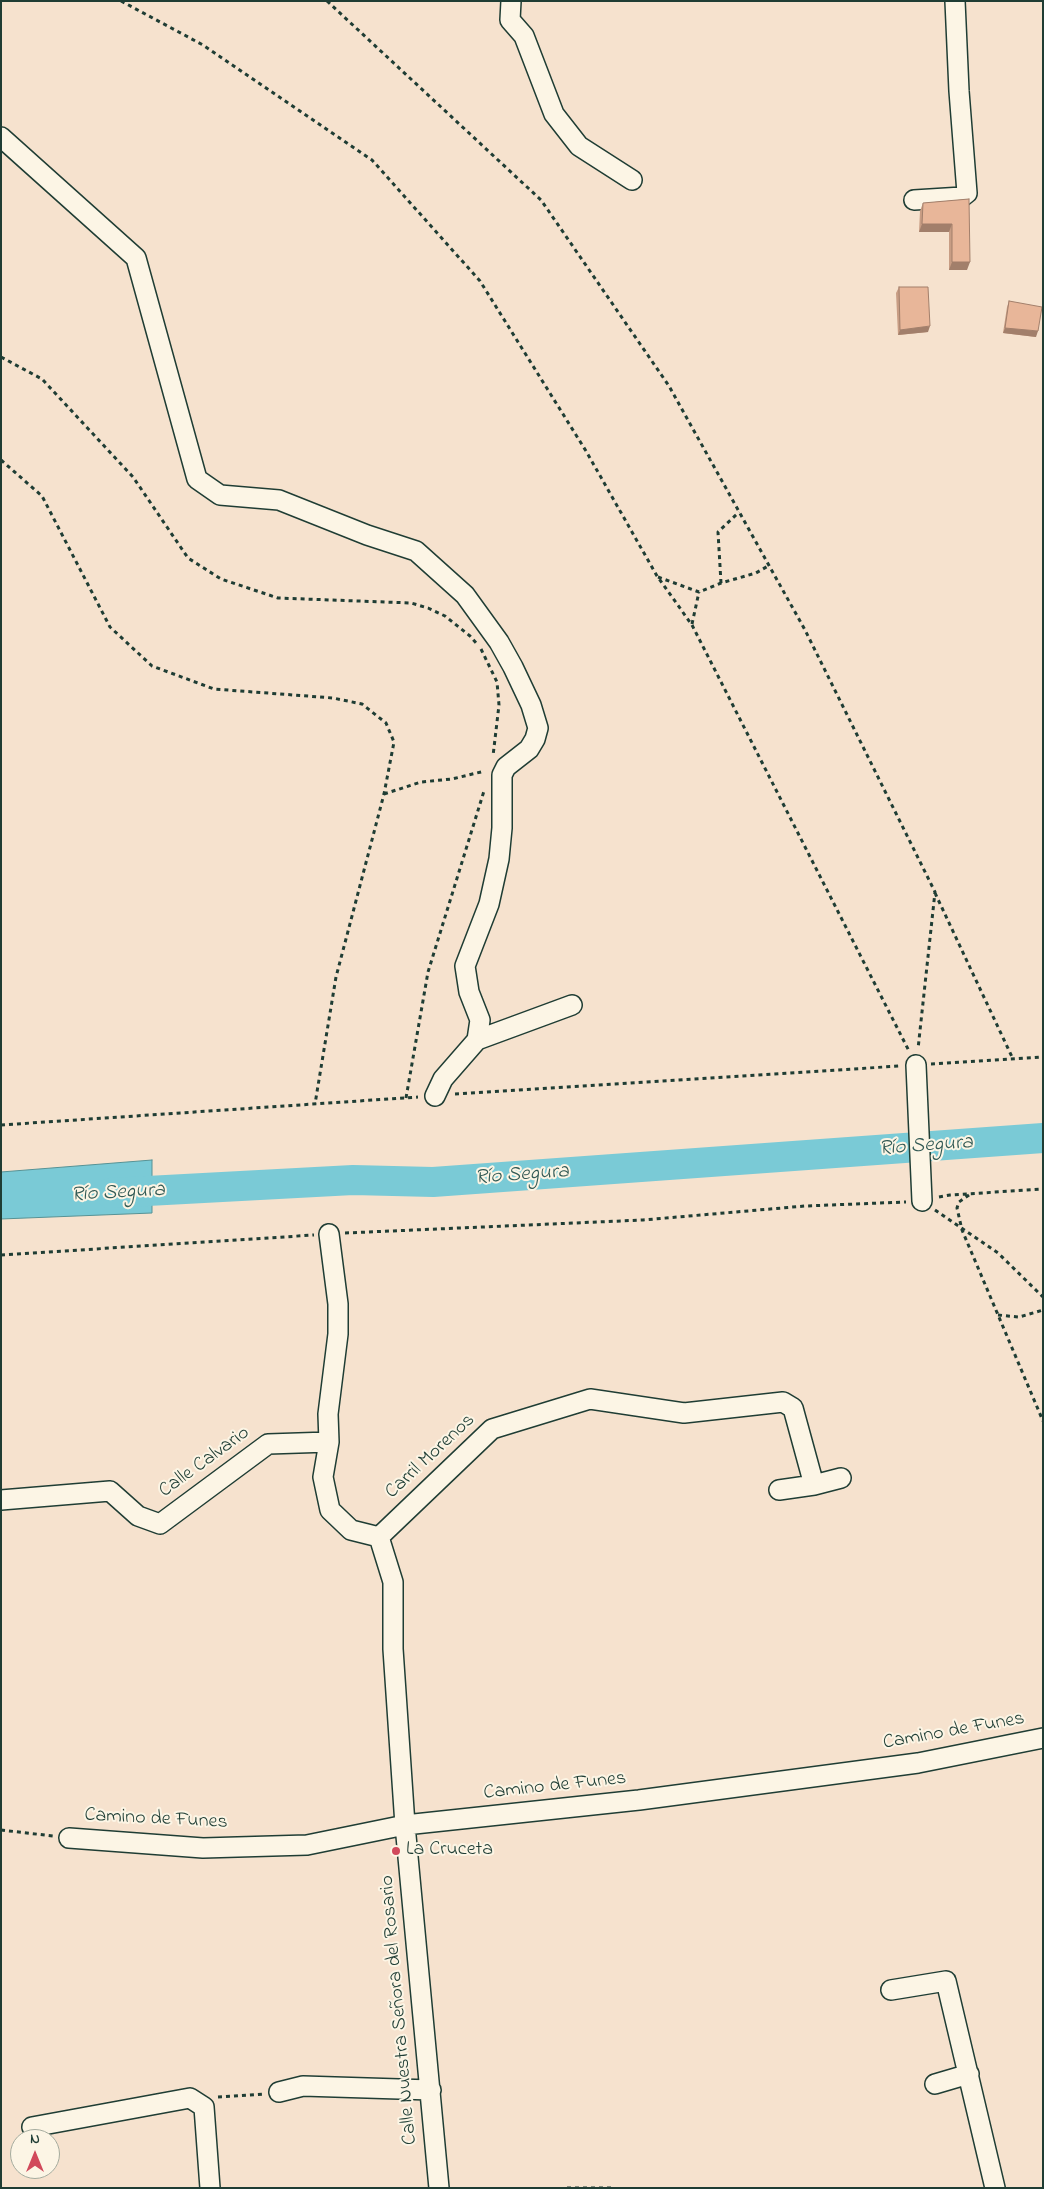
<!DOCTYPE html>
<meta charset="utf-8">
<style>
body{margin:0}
#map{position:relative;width:1044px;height:2189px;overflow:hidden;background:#f6e2ce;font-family:"Indie Flower",sans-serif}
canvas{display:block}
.frame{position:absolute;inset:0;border:2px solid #1f3d34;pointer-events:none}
.north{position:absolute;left:10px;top:2129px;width:50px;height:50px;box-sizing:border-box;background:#fcf5e5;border:1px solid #a4ab9e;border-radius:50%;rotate:0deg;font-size:14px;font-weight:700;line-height:20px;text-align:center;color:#1f3d34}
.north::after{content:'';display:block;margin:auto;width:18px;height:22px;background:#d1495b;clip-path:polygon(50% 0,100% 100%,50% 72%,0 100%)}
</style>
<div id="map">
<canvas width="1044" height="2189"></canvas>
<div class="frame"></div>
<div class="north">N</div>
</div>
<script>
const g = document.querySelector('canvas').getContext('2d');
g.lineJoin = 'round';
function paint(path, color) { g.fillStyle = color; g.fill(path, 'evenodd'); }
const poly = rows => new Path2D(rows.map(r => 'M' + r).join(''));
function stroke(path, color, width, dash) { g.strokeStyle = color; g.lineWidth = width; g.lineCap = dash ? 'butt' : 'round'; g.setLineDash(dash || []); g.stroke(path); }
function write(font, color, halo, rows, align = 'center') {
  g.font = font + ' "Indie Flower",sans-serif'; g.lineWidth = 4; g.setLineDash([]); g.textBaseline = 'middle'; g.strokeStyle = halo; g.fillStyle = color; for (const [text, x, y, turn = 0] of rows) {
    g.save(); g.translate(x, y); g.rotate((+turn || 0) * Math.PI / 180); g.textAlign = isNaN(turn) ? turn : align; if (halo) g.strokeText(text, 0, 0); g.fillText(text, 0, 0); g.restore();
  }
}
const water = poly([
 [152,1160,152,1213,1,1219,1,1172,152,1160]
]);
const river = poly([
 [110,1193,353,1180,433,1182,1043,1138]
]);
const path = poly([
 [121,1,203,45,372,160,480,281,586,451,657,576,692,625,909,1051],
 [327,1,541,200,669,386,805,630,935,892,918,1049],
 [1,357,42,379,133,477,188,558,221,579,278,598,411,603,428,608,445,616,470,636,477,644],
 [1,460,42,496,110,627,152,666,214,689,333,698,362,704,386,723,394,742,384,794,336,977,315,1104],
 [658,577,699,592,721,583,756,573,768,566],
 [721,583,718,532,739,512],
 [692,624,699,592],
 [481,649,497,682,499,705,493,756],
 [384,794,421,782,452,779,485,771],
 [935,893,1013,1059],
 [931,1064,1043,1057],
 [455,1094,900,1066],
 [406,1098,428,972,484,791],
 [1,1125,418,1097],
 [969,1195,959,1202,957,1208,962,1230,1043,1421],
 [939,1197,950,1195,1043,1189],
 [935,1210,998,1253,1043,1297],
 [345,1233,643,1220,805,1206,906,1202],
 [1,1255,314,1235],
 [998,1315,1019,1317,1043,1310],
 [1,1830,53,1836],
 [218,2097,264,2094],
 [567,2188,612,2188]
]);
const street = poly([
 [511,1,510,20,524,36,554,114,579,146,632,180],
 [1,137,136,258,197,479,220,495,279,500,367,535,416,551,465,595,499,642,513,667,531,705,538,728,535,739,529,749,506,767,502,775,502,828,499,859,489,904,465,966,469,992,480,1020,477,1040],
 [914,200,962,197,967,193,959,91,955,1],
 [916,1065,922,1201],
 [435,1096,443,1079,477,1040,572,1005],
 [329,1234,338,1304,338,1334,328,1414,329,1442,323,1477,330,1510,351,1530,379,1537,393,1582,393,1649,405,1825,439,2188],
 [779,1490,814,1485,841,1478],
 [1,1500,110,1491,138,1516,160,1524,268,1444,329,1442],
 [379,1537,492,1429,590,1399,684,1413,783,1402,793,1408,814,1485],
 [69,1838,203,1848,307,1845,405,1825,639,1800,918,1763,1043,1738],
 [891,1990,946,1981,995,2188],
 [935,2084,969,2074],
 [279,2092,303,2086,431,2090],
 [32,2127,190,2098,204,2107,210,2188]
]);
const wall = poly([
 [969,199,967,270,949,270,949,232,919,232,920,211,923,203],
 [899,287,928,332,898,335,896,293],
 [1009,301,1036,337,1003,333,1007,307]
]);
const shadedWall = poly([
 [922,224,952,224,949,232,919,232],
 [952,262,970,262,967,270,949,270],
 [930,326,928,332,898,335,900,330],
 [1005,328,1038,331,1036,337,1003,333]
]);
const building = poly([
 [969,199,970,262,952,262,952,224,922,224,923,203,969,199],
 [899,287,928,287,930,326,900,330,899,287],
 [1009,301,1042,307,1038,331,1005,328,1009,301]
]);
const markers = [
 [396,1851,5,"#d1495b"]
];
const streetNames = [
 ["Carril Morenos",431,1457,-43],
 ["Calle Calvario",205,1463,-36],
 ["Camino de Funes",954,1732,-10],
 ["Camino de Funes",555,1787,-6],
 ["Camino de Funes",156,1820,3],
 ["Calle Nuestra Señora del Rosario",400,2010,-95]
];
const poiNames = [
 ["La Cruceta",406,1851]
];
const waterNames = [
 ["Río Segura",926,1147,-4],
 ["Río Segura",522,1176,-4],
 ["Río Segura",118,1194,-3]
];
paint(water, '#7acad6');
stroke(water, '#569295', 1);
stroke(river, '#7acad6', 30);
stroke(street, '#1f3d34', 22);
stroke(path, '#1f3d34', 3, [4, 4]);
stroke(street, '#fcf5e5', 19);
paint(wall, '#c89d84');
paint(shadedWall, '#a27f6b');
paint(building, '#e8b699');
stroke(building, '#a27f6b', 1);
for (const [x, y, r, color] of markers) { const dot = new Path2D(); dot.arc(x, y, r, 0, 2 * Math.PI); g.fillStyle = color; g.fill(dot); stroke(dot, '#fcf5e5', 2); }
write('20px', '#1f3d34', '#fcf5e5', streetNames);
write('20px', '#1f3d34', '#fcf5e5', poiNames, 'left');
write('italic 21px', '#315954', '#fcf5e5', waterNames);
</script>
